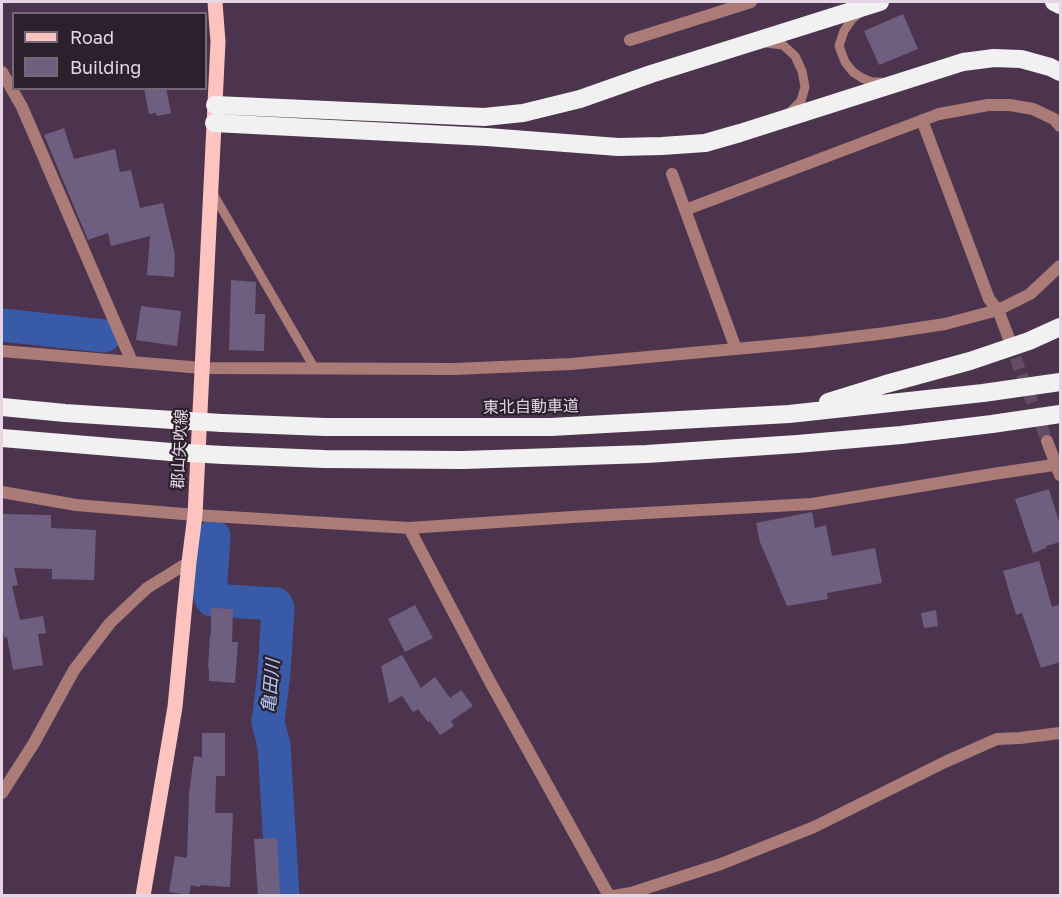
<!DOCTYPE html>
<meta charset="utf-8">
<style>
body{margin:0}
#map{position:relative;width:1062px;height:897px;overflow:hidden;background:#4c344e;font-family:"Golos Text",sans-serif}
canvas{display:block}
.frame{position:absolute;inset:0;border:3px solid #e5d5e5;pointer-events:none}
.legend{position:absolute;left:12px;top:12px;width:195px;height:78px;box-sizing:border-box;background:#2b202c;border:2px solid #756876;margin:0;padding:8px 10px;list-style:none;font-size:18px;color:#e5d5e5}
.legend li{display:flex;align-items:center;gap:12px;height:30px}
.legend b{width:30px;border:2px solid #756876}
</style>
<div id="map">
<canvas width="1062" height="897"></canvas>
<div class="frame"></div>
<ul class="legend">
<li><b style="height:8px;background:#fdc3be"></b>Road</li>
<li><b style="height:16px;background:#6e5f80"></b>Building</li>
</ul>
</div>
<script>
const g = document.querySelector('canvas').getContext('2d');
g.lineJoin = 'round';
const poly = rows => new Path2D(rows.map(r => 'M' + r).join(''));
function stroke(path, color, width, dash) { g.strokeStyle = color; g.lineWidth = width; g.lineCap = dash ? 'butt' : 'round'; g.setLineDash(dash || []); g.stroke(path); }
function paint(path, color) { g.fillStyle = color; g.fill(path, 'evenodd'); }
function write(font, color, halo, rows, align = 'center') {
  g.font = font + ' "Golos Text","Noto Sans JP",sans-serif'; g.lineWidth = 4.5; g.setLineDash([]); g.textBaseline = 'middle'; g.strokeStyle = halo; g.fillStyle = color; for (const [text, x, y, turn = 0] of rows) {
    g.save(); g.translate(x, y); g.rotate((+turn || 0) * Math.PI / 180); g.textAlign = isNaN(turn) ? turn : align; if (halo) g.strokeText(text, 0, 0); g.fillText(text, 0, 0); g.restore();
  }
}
const river = poly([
 [2,325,104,336],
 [214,536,210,596,212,600,276,604,278,608,274,674,268,722,274,746,283,896]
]);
const building = poly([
 [903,14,918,49,879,65,864,31],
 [144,88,166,88,171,113,157,116,156,113,149,114],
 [64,128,74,159,115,149,120,172,131,170,140,208,163,203,175,255,174,277,147,275,150,236,111,246,108,233,88,240,44,135],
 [231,280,256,282,255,314,265,314,264,351,229,350],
 [141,306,181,311,177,346,136,340],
 [1049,489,1060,525,1060,542,1046,546,1046,548,1033,553,1015,499],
 [812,512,815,528,826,525,832,556,875,548,882,583,827,593,828,599,787,606,760,542,756,523],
 [2,514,51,515,51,528,96,530,94,580,52,579,52,569,14,568,18,585,12,586,20,620,43,616,46,633,38,634,43,665,13,670,7,637,4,638,2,623],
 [1039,561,1052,607,1060,604,1060,662,1041,668,1022,613,1016,615,1003,571],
 [415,605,433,638,405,652,388,619],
 [211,608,233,609,232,642,238,642,235,683,209,681,209,668,208,668,210,635,211,635],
 [936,610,938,626,924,628,921,613],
 [402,655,421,688,435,677,450,698,461,690,473,706,451,721,454,726,440,735,430,721,428,722,418,709,413,712,402,696,389,703,381,666],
 [202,733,225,733,225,776,216,776,215,813,233,813,230,887,200,885,200,887,191,885,189,895,169,892,175,856,187,858,189,794,194,756,202,757],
 [277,838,280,896,258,896,254,839]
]);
const streetTunnel = poly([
 [1009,341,1047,441]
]);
const lane = poly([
 [860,13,852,19,844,31,839,46,845,62,853,72,862,78,872,82,881,82],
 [766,43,783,45,795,56,802,71,805,87,801,101,789,113],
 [212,192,315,369]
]);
const street = poly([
 [630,40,751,2],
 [2,72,22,107,132,362],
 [922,120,989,299,998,310,1008,336],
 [672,174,736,349],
 [685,210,939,114,988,105,1010,105,1033,109,1054,119,1060,126],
 [2,351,202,368,454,369,571,364,812,342,886,333,945,324,998,310,1030,294,1060,266],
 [1047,441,1060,475],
 [2,492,76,505,195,515,409,528,572,517,812,504,993,474,1060,464],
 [409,528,489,680,609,896],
 [2,793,34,743,74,670,110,623,147,588,189,562],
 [614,896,631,893,721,864,814,827,945,762,997,739,1020,738,1060,733]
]);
const primary = poly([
 [143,896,175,707,189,562,195,515,218,42,215,2]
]);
const highway = poly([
 [1054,2,1060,5],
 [215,105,484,117,523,113,580,99,651,74,880,2],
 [214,123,487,137,618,147,662,146,705,143,740,133,963,62,994,58,1021,59,1050,67,1060,72],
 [828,402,886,384,970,361,1029,341,1060,327],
 [2,407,65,413,173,420],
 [222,423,325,427,551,427,789,414,983,393,1060,382],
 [2,438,171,452],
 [223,455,324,459,463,460,647,454,797,444,901,435,992,424,1060,414]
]);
const highwayBridge = poly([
 [173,420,222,423],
 [171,452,223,455]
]);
const streetNames = [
 ["東北自動車道",531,407,-1],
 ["郡山矢吹線",180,449,-87]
];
const waterNames = [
 ["亀田川",271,686,-85]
];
stroke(river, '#385aa9', 33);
paint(building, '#6e5f80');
stroke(streetTunnel, '#634c65', 12, [12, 6]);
stroke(lane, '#ab7b77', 9);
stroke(street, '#ab7b77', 12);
stroke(primary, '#fdc3be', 15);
stroke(highway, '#f1f1f1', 18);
stroke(highwayBridge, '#f1f1f1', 18);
write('16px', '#e5d5e5', '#2b202c', streetNames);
write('italic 18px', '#b3c7f3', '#2b202c', waterNames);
</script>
